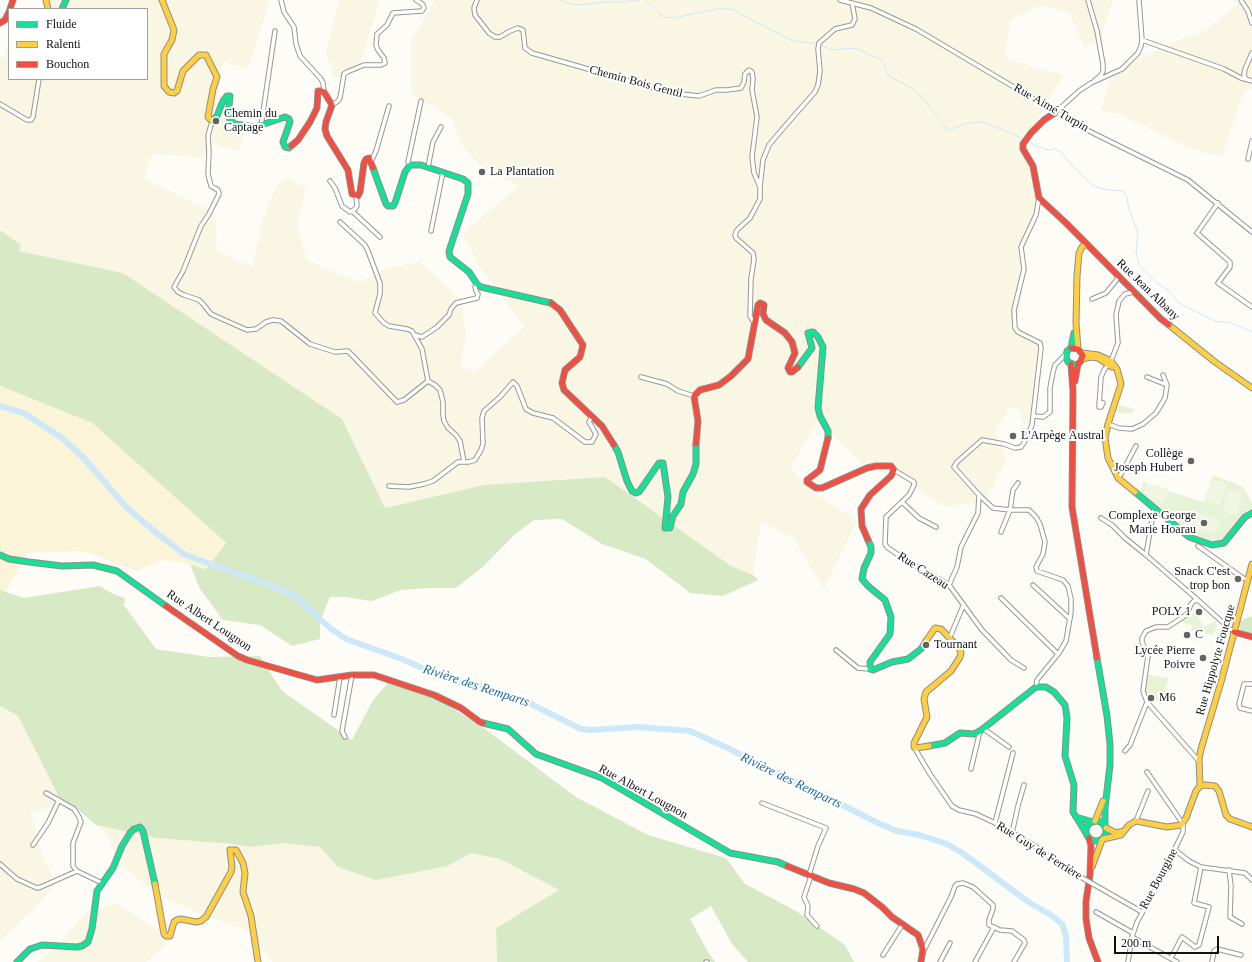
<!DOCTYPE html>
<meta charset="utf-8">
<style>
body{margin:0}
#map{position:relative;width:1252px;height:962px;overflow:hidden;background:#fdfcf7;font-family:"Times New Roman",serif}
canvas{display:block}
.legend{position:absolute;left:8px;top:8px;width:140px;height:72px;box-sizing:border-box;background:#fff;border:1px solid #a0a0a0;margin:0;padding:5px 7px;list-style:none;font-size:12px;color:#111}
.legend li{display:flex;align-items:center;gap:8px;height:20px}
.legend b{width:20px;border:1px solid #a0a0a0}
.scale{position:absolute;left:1114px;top:936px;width:105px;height:18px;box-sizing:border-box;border:2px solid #111;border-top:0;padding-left:5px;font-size:12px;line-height:14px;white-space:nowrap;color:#111;-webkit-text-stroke:3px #fff;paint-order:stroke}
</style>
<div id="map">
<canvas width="1252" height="962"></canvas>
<ul class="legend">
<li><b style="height:5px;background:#16e098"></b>Fluide</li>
<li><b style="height:5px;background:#ffcf43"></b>Ralenti</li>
<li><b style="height:5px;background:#f24e42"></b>Bouchon</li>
</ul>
<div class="scale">200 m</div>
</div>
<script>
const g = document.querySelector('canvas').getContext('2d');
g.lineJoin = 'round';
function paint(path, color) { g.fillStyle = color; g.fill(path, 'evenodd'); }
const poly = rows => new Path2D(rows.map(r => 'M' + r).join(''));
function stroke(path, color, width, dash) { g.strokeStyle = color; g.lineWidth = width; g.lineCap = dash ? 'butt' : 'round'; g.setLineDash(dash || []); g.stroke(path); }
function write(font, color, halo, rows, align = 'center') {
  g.font = font + ' "Times New Roman",serif'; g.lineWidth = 4; g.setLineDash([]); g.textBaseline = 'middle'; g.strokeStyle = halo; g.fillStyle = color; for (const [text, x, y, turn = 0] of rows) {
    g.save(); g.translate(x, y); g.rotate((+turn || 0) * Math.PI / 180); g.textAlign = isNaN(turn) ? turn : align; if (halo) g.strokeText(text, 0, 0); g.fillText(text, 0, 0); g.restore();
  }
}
const farmland = poly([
 [44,0,270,0,248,69,223,62,216,103,247,126,239,151,210,143,204,158,152,154,144,179,215,212,217,250,252,267,263,219,276,187,285,177,306,188,297,224,307,260,360,283,385,268,420,262,460,298,466,333,461,366,475,372,524,327,480,267,462,234,518,186,483,169,460,143,453,119,411,94,411,41,435,0,1113,0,1100,40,1084,47,1069,13,1040,5,1010,20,1005,58,1064,75,1023,144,1036,177,1039,198,1036,215,1021,247,1024,269,1020,310,1015,328,1035,341,1041,348,1032,425,1024,424,1019,410,1010,406,996,431,1007,458,985,501,945,507,899,477,865,467,818,421,791,467,810,490,857,520,824,590,793,538,761,522,753,575,731,566,484,485,385,508,342,419,123,273,19,251,20,245,0,229,0,57,5,58,9,36,9,79,147,79,147,9,46,9],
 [339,0,381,0,379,2,358,71,334,78,326,51],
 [1243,0,1252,0,1252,87,1243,94,1222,157,1189,148,1120,114,1101,111,1111,74,1169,44,1206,30],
 [0,706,18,716,63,805,31,812,40,849,56,884,31,912,0,941],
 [96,825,156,838,232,844,250,847,283,843,320,847,338,867,448,866,471,853,500,859,559,890,496,928,497,962,272,962,246,930,203,915,158,895,120,864,106,834],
 [117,904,160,931,175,937,147,962,37,962,49,954,88,910]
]);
const green = poly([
 [1119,405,1135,409,1132,413,1124,414,1116,412],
 [1213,475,1243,487,1252,503,1252,508,1242,515,1226,536,1222,540,1216,541,1206,539,1189,533,1141,493,1143,482,1168,489,1168,491,1204,502],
 [1187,612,1196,614,1204,627,1217,620,1215,631,1213,632,1214,634,1210,636,1209,634,1191,631,1192,625,1185,624,1180,619],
 [1145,674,1169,678,1161,706,1151,695,1143,691]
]);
const forest = poly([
 [0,230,21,245,19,251,123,273,342,419,385,508,484,485,605,477,731,566,753,575,758,580,723,596,690,593,646,559,602,544,562,519,534,520,515,534,483,567,456,588,427,588,401,590,372,601,345,597,330,597,320,621,320,639,292,646,260,625,223,620,200,589,190,564,206,569,226,543,92,423,0,386],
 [100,586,113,594,125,598,124,605,156,649,209,657,260,656,282,691,352,740,373,700,388,683,436,698,485,729,576,797,648,835,726,858,745,884,796,911,845,945,854,962,748,962,732,944,711,906,690,919,708,952,715,962,497,962,496,928,559,890,500,859,471,853,448,866,376,880,338,867,320,847,283,843,250,847,232,844,156,838,96,825,71,804,63,805,18,716,0,706,0,590,24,598],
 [1252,616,1252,634,1243,633,1240,630,1239,626,1240,621]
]);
const sand = poly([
 [0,386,92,423,226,543,206,569,180,562,162,560,136,571,84,551,27,553,7,589,7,592,0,590]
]);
const pitch = poly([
 [1212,479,1227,484,1220,505,1206,500],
 [1146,484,1168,490,1164,502,1143,496],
 [1228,490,1243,495,1236,515,1222,511],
 [1192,511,1220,520,1216,535,1187,526]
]);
const stream = poly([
 [560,0,567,3,578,5,606,2,621,2,639,0],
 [645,0,664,17,674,18,721,8,734,10,752,20,793,41,817,44,833,50,853,48,860,50,882,60,888,75,913,89,921,96,947,129,949,130,965,124,976,122,985,123,1013,134,1023,139],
 [1028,141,1036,146,1049,150,1056,149,1061,152,1071,164,1092,185,1099,188,1109,190,1124,191,1127,198,1129,209,1138,233,1136,252,1139,265,1157,283,1168,290,1179,303,1215,321,1231,323,1252,332]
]);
const river = poly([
 [0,406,24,413,62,438,84,458,125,506,154,531,184,554,210,564,273,586,294,596,330,628,346,639,402,659,449,680,482,686,521,699,581,729,591,730,638,727,690,731,730,749,756,763,795,781,880,824,897,831,919,835,947,844,961,852,1030,903,1051,915,1062,924,1066,936,1067,962]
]);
const street = poly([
 [281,0,284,12,294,27,296,44,300,56,321,79,323,83,324,92],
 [477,0,474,8,475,15,489,33,495,37,500,37,510,31,518,28,523,30,525,48,532,53,672,93,699,96,716,90,727,90,741,88,744,82,745,74,749,70,752,72,753,79,752,90,757,117,752,157,754,173,760,187,760,199,750,218,737,230,735,235,736,238,753,253,754,259,751,279,750,316,754,323],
 [840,0,871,8,916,29,1083,128,1188,180,1252,232],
 [1088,0,1097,31,1103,64,1103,71,1101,75,1094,81],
 [1241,0,1248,11,1252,23],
 [1142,40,1224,69,1241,78,1252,81],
 [1246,79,1244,75,1245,69,1252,53],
 [0,104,27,120,31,120,33,117,39,79],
 [332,105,338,101,340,98,344,74,347,72,364,65,381,65,385,63,384,58,378,50,376,45,377,34,387,25,393,13,422,11,424,8,423,5,421,3,416,0],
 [1056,112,1079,91,1091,83,1122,69,1138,53,1141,46,1142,40,1139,0],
 [212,121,208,136,209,152,208,174,211,186,218,190,219,194,209,214,201,226,183,271,174,287,178,292,184,295,199,300,203,304,211,314,247,330,256,329,266,322,273,320,281,321,310,344,335,352,348,351,397,402,404,400,428,381],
 [261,126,275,31],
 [1248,159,1252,141],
 [371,162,376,151,389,106],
 [410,165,408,162,421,101],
 [428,167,433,142,441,127],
 [330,181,335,188,342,206,350,212,355,209,357,206,356,196],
 [760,187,763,160,769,145,785,126,815,92,818,85,820,71,818,49,819,43,835,29,852,25,855,19,852,3],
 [1218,203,1197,233,1230,262,1230,267,1218,283,1252,307],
 [352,211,380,237],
 [340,222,365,245,368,251,380,283,380,294,375,313,384,323,389,326,407,329,412,331,422,349,428,381],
 [431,231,443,172],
 [1092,299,1106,293,1119,277],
 [415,335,422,337,437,327,449,315,451,309,456,303,477,298,478,294,476,291,475,287,477,284],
 [1163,375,1167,385],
 [641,377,667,384,678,391,694,396],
 [428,381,435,385,440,390,443,402,443,415,444,421,448,428,456,435,460,441,464,462],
 [1099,402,1103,403,1101,407,1099,407,1101,377,1104,370,1111,361,1118,343,1116,315,1119,301,1125,294,1133,292],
 [1034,416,1043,417,1050,412,1050,388,1053,372,1055,365,1066,354],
 [1108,424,1119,428,1132,429,1143,424,1156,413,1165,398,1167,385,1147,377],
 [894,470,914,482,914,485,909,495,886,517,885,544,887,547,911,564,921,568,949,585,982,630,1011,660,1024,668],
 [1118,478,1121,474,1136,446],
 [389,486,409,487,424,484,433,481,458,462,469,462,475,460,481,450,483,444,482,418,484,411,500,397,513,382,517,386,526,409,533,413,553,418,585,442,592,442,596,434,589,422,592,416],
 [902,502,919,518,936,527],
 [1101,518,1112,525,1125,538,1146,555,1154,508],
 [1001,532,1010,510,1013,490,1018,483],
 [1198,546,1243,578,1248,580],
 [1146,555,1198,600],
 [949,585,957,567,961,547,978,513,979,495],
 [1033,585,1070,619],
 [1001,598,1058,654],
 [950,637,963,606],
 [836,650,858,668,870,669],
 [1252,684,1244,684,1239,704,1240,708,1252,711],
 [1036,687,1037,680,1059,653,1066,641,1071,612,1071,599,1068,586,1063,580,1037,571,1036,567,1043,554,1045,542,1040,524,1036,517,1029,510,1010,510,993,508,979,495,954,467,957,462,982,440,1004,444,1015,448,1021,447,1025,441,1032,425,1041,348,1040,343,1018,332,1015,328,1014,310,1024,269,1021,247,1036,215,1039,198],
 [1147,702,1143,691,1148,656,1142,642,1142,638,1146,631,1156,627,1168,627,1180,619,1187,614,1191,604,1195,600,1199,601,1230,629,1235,631],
 [334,715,340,677],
 [984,729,1009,747],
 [345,737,342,731,352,675],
 [914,747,930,774,952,806,959,810,976,814,995,823,1035,846,1055,861,1079,876],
 [1125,751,1130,745,1147,702,1198,760],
 [971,769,980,731],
 [46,793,74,809,79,817,81,822,73,843,73,866,77,871,102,883],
 [762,803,826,828,818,846,809,875],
 [1136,821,1148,791],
 [995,823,1013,753],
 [1012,833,1018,806,1024,785],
 [33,845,48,823,59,800],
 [1175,850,1189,861,1201,867,1245,873,1252,880],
 [0,864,17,879,37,888,41,887,77,871],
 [1229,870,1231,886,1230,917,1242,924],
 [811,876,804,897,808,906,807,915,817,926],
 [1093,884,1142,912],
 [1096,912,1133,933],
 [1132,937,1177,962],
 [923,952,951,897,955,886,957,884,963,883,973,887,993,905,993,909,989,920,989,925,1000,930,1012,931,1024,940,1025,943,1014,962],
 [883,955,902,925],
 [1171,958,1182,937,1195,947,1199,945,1209,907,1194,903,1201,867],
 [706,962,707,962],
 [940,962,950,943],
 [975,962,994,927],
 [1128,962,1132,937,1137,922,1155,890,1183,832,1183,824,1147,772],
 [1212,962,1214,951,1217,949,1241,955]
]);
const fast = poly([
 [62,9,66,0],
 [211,120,212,121,217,116,223,101,227,96,230,96,228,116,231,121,235,124,255,127,285,117,289,119,290,122,283,142,285,147,289,148,291,146],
 [373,168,386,204,388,206,393,206,395,203,405,172,410,165,421,165,463,179,468,183,468,194,449,251,450,257,469,272,477,284,481,287,551,303],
 [1074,333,1071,348,1067,351,1066,357,1068,362,1075,365],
 [798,367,812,348,808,333,813,332,818,337,823,347,818,408,820,416,828,431,828,438],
 [614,445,618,452,627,481,632,491,636,493,639,492,659,463,663,463,668,497,665,528,670,528,673,516,681,504,683,492,693,474,696,464,696,444],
 [1135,492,1189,537,1212,545,1224,543,1245,517,1252,513],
 [868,540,871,547,871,553,864,568,862,579,868,586,885,600,891,617,890,634,870,662,870,669,873,670,892,662,908,659,921,649,926,641],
 [0,555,9,559,29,562,62,566,93,565,117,571,166,606],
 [1097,658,1107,716,1110,744,1110,765,1105,808,1105,827],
 [483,723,508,729,536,754,602,778,730,853,778,862,787,866],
 [929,746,945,743,960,733,974,734,980,731,1036,687,1046,687,1054,692,1065,705,1067,718,1065,756,1074,785,1073,812,1086,833],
 [1076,817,1093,822],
 '1086 831a10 10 0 1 1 20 0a10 10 0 1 1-20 0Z',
 [17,962,30,949,42,945,77,947,82,946,88,942,92,929,97,891,113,868,122,846,130,833,134,829,140,827,143,831,155,884]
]);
const slow = poly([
 [46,0,48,9],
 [162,0,174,30,172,40,164,54,164,86,169,92,174,93,177,91,183,71,199,55,206,55,217,77,213,89,208,117,211,120],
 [1169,325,1215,362,1252,388],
 [1078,349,1076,323,1077,276,1079,253,1082,247,1086,244],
 [1082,353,1098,355,1111,361,1117,369,1121,384,1108,424,1105,438,1108,458,1118,478,1135,492],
 [1082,359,1091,357,1098,358,1112,367],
 [926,641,935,628,941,629,959,648,961,653,960,657,951,671,926,692,924,699,927,717,914,743,914,747,916,748,929,746],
 [1200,786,1199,759,1201,749,1221,682,1252,564],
 [1095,821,1103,801],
 [1106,828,1116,833,1124,831],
 [1103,839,1121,835,1129,825,1136,821,1167,827,1181,825,1186,818,1196,791,1200,786,1205,785,1215,786,1219,791,1226,815,1230,819,1252,827],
 [1092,867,1102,840],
 [155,884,164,934,166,936,170,936,174,922,177,920,181,919,196,922,201,921,206,917,231,872,232,867,230,850,236,850,243,863,245,873,243,892,251,916,258,962]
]);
const jam = poly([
 [10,9,13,0],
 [0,23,5,20,9,12],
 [1056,112,1044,120,1031,133,1023,144,1023,149,1033,166,1039,198,1067,224,1161,319,1169,325],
 [291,146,298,140,310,122,317,108,318,91,322,91,324,92,332,105,326,122,325,129,327,136,348,170,352,194,358,196,360,192,364,163,366,159,369,158,373,168],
 [551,303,560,310,583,345,580,357,565,370,562,383,564,390,602,426,614,445],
 [1071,348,1078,349,1083,355,1081,361,1078,364,1075,381],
 [1071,364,1073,391,1072,507,1097,658],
 [828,438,820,470,807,480,807,482,816,488,822,488,867,468,876,466,891,466,894,470,891,476,870,495,861,509,862,526,868,540],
 [696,444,698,421,694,396,700,390,719,385,731,376,748,359,758,305,760,303,764,305,763,314,766,320,785,333,792,342,795,353,788,368,790,372,792,372,798,367],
 [166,606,238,656,247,660,317,680,352,675,374,675,434,695,461,708,480,722,483,723],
 [1234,632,1252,637],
 [1089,838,1091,846,1090,875,1086,901,1086,919,1089,938,1098,962],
 [787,866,829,883,854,889,864,893,882,907,892,917,918,935,923,949,921,962]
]);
const streetBridge = poly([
 [1079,876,1093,884]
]);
const markers = [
 [216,121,4,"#646362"],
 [482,172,4,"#646362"],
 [1013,436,4,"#646362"],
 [1191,461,4,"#646362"],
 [1204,523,4,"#646362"],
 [1238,579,4,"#646362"],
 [1199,612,4,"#646362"],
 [1187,635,4,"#646362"],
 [926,645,4,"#646362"],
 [1203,658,4,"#646362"],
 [1151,698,4,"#646362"]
];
const streetNames = [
 ["Chemin Bois Gentil",636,82,15],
 ["Rue Aimé Turpin",1051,108,30],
 ["Rue Jean Albany",1148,290,44],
 ["Rue Cazeau",923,571,33],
 ["Rue Albert Lougnon",209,621,34],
 ["Rue Hippolyte Foucque",1216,660,-74],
 ["Rue Albert Lougnon",643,792,29],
 ["Rue Guy de Ferrière",1039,851,32],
 ["Rue Bourgine",1159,879,-62]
];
const poiNames = [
 ["Chemin du",224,114],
 ["Captage",224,128],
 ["La Plantation",490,172],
 ["L'Arpège Austral",1021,436],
 ["Collège",1183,454,"right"],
 ["Joseph Hubert",1183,468,"right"],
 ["Complexe George",1196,516,"right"],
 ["Marie Hoarau",1196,530,"right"],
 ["Snack C'est",1230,572,"right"],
 ["trop bon",1230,586,"right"],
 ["POLY 1",1191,612,"right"],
 ["C",1195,635],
 ["Tournant",934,645],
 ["Lycée Pierre",1195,651,"right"],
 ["Poivre",1195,665,"right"],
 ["M6",1159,698]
];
const waterNames = [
 ["Rivière des Remparts",476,686,18],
 ["Rivière des Remparts",791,781,26]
];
paint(farmland, '#f9f7e4');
paint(green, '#e7f3d7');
paint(forest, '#d8eac5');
paint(sand, '#fcf4d9');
paint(pitch, '#f0f6e1');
stroke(stream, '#cde8f7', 1);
stroke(river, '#cde8f7', 6);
stroke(street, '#979795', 5.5);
stroke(fast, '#8e8d8b', 7);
stroke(slow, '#8e8d8b', 7);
stroke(jam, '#8e8d8b', 7);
stroke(street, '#fffffe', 3.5);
stroke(fast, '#16e098', 5);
stroke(slow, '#ffcf43', 5);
stroke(jam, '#f24e42', 5);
stroke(streetBridge, '#979795', 5.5, []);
stroke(streetBridge, '#fffffe', 3.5);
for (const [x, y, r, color] of markers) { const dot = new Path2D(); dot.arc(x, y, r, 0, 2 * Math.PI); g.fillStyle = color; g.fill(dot); stroke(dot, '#fff', 1.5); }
write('12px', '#111', '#fff', streetNames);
write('12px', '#111', '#fff', poiNames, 'left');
write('italic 13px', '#1768a6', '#fff', waterNames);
</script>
